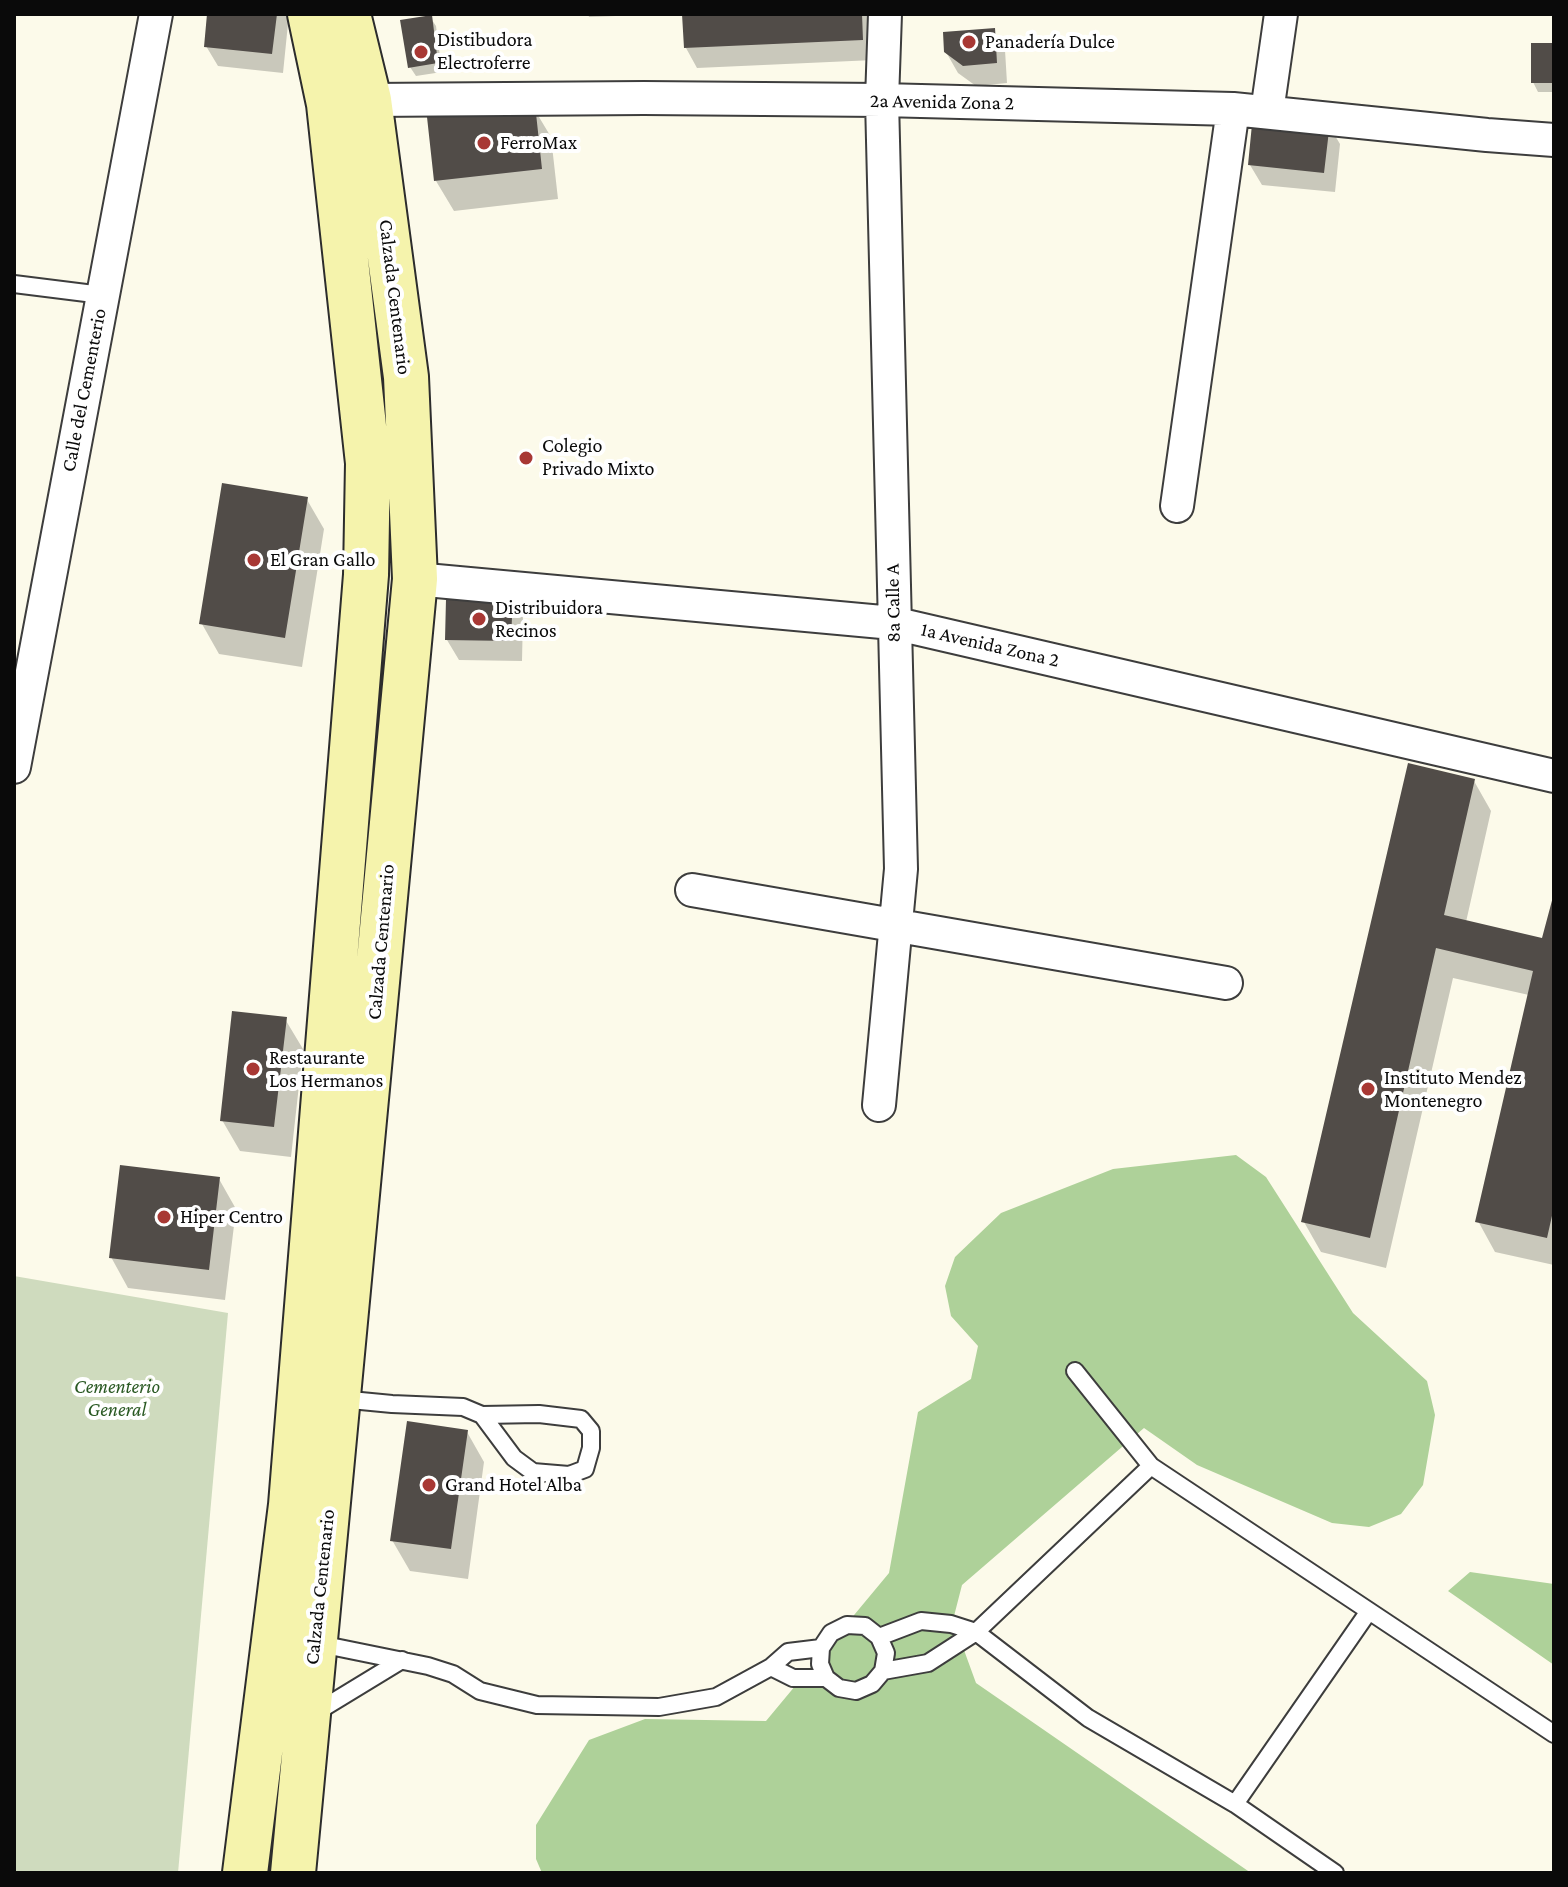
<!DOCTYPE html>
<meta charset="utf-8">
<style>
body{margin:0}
#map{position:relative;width:1568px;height:1887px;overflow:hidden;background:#fcfaea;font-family:"Crimson Pro",serif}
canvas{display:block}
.frame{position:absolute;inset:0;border:16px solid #0a0a0a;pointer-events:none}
</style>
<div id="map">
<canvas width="1568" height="1887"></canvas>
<div class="frame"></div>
</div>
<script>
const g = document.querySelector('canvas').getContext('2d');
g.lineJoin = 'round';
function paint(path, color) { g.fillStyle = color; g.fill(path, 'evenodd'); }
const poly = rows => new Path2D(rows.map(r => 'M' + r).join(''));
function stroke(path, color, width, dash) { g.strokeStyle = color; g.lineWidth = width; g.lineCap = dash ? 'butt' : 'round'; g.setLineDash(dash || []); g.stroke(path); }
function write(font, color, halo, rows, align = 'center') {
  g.font = font + ' "Crimson Pro",serif'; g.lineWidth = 8; g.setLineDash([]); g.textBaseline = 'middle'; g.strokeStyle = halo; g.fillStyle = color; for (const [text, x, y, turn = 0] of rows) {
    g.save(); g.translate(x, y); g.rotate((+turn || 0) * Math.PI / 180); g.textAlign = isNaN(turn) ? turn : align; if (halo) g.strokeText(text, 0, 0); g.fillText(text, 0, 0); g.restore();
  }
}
const forest = poly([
 [1236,1155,1266,1177,1353,1313,1427,1381,1435,1415,1423,1485,1401,1514,1369,1527,1332,1523,1197,1465,1144,1428,962,1585,953,1620,976,1683,1251,1873,542,1873,536,1859,536,1825,589,1740,645,1719,766,1721,889,1573,918,1412,971,1379,978,1346,951,1316,945,1286,955,1257,1001,1213,1113,1169],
 [1470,1572,1554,1584,1554,1665,1448,1591]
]);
const cemetery = poly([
 [14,1276,228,1313,178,1873,14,1873]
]);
const shadow = poly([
 [209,14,289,14,283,73,218,66,206,46],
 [588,14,670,14,589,17],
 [684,14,872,14,874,60,697,68,686,48],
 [430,17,436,26,442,72,416,76,410,67],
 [993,30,1005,50,1007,83,976,86,958,73,946,52],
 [1554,45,1554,92,1538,92,1533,82],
 [533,107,551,137,558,199,454,211,436,181,429,119],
 [1328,124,1340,144,1335,192,1262,185,1250,165],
 [306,498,324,529,302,667,219,654,202,624],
 [512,595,523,615,522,661,459,660,447,640],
 [1474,781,1491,811,1466,922,1544,941,1554,897,1554,1265,1495,1252,1478,1221,1529,995,1453,978,1386,1268,1321,1252,1304,1222],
 [285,1019,303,1049,291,1157,240,1151,222,1120],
 [219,1179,236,1209,225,1300,128,1288,111,1257],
 [467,1432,484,1462,468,1579,410,1571,392,1540]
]);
const building = poly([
 [207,14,277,14,272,54,204,47],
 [682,14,862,14,863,40,684,48],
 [432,15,438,63,408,68,400,20],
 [995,28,997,63,963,66,944,52,943,32],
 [1531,43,1554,43,1554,83,1531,83],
 [535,104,542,169,434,181,427,117],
 [1253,114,1330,122,1324,173,1248,165],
 [222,483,308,497,285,638,199,624],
 [458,592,513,593,511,641,445,640,446,599],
 [1408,763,1475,779,1444,915,1542,938,1554,893,1554,1207,1547,1238,1475,1222,1533,971,1436,948,1370,1238,1301,1222],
 [232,1011,287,1017,274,1127,220,1121],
 [120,1165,220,1177,209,1270,109,1258],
 [407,1421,468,1430,451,1549,390,1541]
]);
const lane = poly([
 [14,284,102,295],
 [1075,1371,1151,1466,1554,1734],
 [340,1399,392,1404,463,1407,482,1415,539,1414,581,1419,591,1431,591,1448,585,1469,569,1475,533,1472,514,1458,482,1415],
 [879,1637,921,1621,951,1624,976,1632,1151,1466],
 [315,1643,428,1666,453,1674,480,1691,537,1705,659,1707,716,1697,771,1667,788,1652,821,1648],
 [771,1667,793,1678,826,1678,839,1688,856,1691,872,1684,883,1671,886,1653,879,1637,865,1626,847,1625,831,1633,821,1648,820,1664,826,1678],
 [883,1671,928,1663,976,1632,1088,1718,1235,1804,1335,1873],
 [315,1713,402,1660],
 [1235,1804,1369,1611]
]);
const street = poly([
 [369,100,644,98,882,100,1233,109,1487,135,1554,140],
 [1267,112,1281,14],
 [1177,506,1233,109],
 [415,579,893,623,1554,776],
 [14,767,156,14],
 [692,890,1226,983],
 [879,1105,901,869,882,100,885,14]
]);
const secondary = poly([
 [245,1873,291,1505,366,575,368,463,329,104,310,14],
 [293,1873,415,579,406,377,369,100,348,14]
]);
const markers = [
 [969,42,8,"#a83834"],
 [421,52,8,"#a83834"],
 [484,143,8,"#a83834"],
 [526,458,8,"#a83834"],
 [254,560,8,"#a83834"],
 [479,619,8,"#a83834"],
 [253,1069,8,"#a83834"],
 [1368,1089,8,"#a83834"],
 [164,1217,8,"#a83834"],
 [429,1485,8,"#a83834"]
];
const poiNames = [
 ["Distibudora",437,40],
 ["Electroferre",437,63],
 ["Panadería Dulce",985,42],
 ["FerroMax",500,143],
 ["Colegio",542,446],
 ["Privado Mixto",542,469],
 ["El Gran Gallo",270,560],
 ["Distribuidora",495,608],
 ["Recinos",495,631],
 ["Restaurante",269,1058],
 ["Los Hermanos",269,1081],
 ["Instituto Mendez",1384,1078],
 ["Montenegro",1384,1101],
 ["Hiper Centro",180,1217],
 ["Grand Hotel Alba",445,1485]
];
const streetNames = [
 ["2a Avenida Zona 2",942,102,1],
 ["Calzada Centenario",395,297,83],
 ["Calle del Cementerio",84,390,-79],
 ["8a Calle A",893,603,-91],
 ["1a Avenida Zona 2",990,645,13],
 ["Calzada Centenario",381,942,-85],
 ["Calzada Centenario",320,1587,-84]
];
const parkNames = [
 ["Cementerio",117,1387],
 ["General",117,1410]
];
paint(forest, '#aed199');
paint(cemetery, '#cfdbbe');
paint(shadow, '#0003');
paint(building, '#514c48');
stroke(lane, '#3d3d3d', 20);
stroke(street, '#3d3d3d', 36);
stroke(secondary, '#2c2c2c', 48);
stroke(lane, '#fff', 16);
stroke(street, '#fff', 32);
stroke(secondary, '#f5f3ac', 44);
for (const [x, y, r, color] of markers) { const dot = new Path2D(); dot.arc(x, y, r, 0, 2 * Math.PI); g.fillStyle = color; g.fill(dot); stroke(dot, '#fff', 3); }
write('20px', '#0a0a0a', '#fff', poiNames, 'left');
write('20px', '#0a0a0a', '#fff', streetNames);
write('italic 20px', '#2a5923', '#fff', parkNames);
</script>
